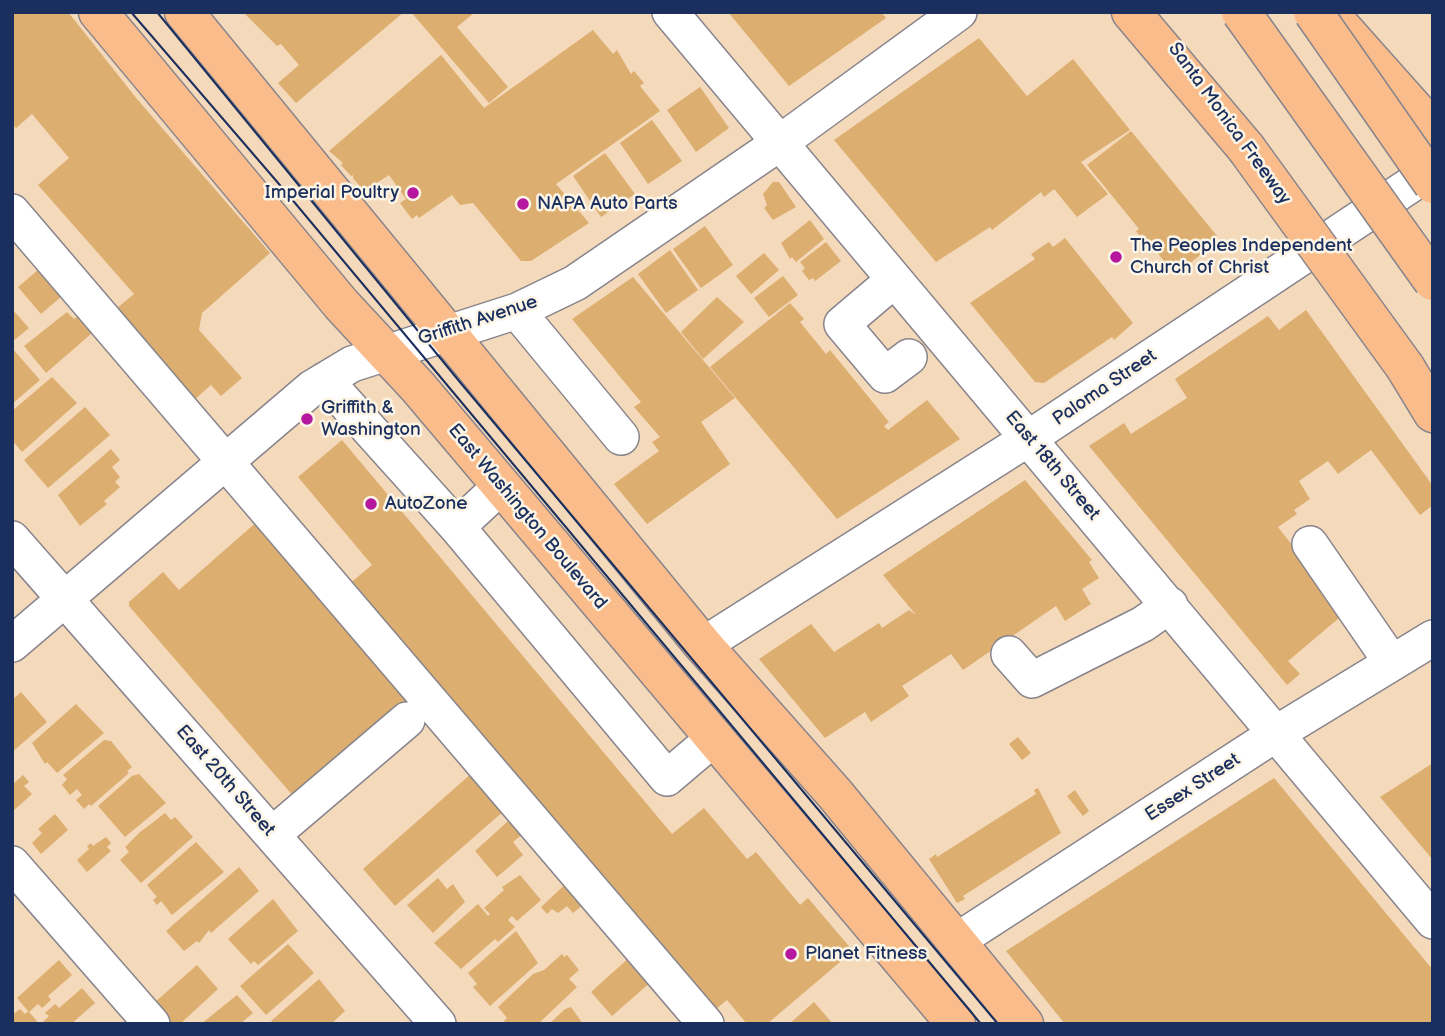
<!DOCTYPE html>
<style>
body{margin:0}
#map{position:relative;width:1445px;height:1036px;overflow:hidden;background:#f4d9bb;font-family:"Balsamiq Sans",sans-serif}
canvas{display:block}
.frame{position:absolute;inset:0;border:14px solid #1b2f5e;pointer-events:none}
</style>
<div id="map">
<canvas width="1445" height="1036"></canvas>
<div class="frame"></div>
</div>
<script>
const g = document.querySelector('canvas').getContext('2d');
g.lineJoin = 'round';
function paint(path, color) { g.fillStyle = color; g.fill(path, 'evenodd'); }
const poly = rows => new Path2D(rows.map(r => 'M' + r).join(''));
function stroke(path, color, width, dash) { g.strokeStyle = color; g.lineWidth = width; g.lineCap = dash ? 'butt' : 'round'; g.setLineDash(dash || []); g.stroke(path); }
function write(font, color, halo, rows, align = 'center') {
  g.font = font + ' "Balsamiq Sans",sans-serif'; g.lineWidth = 5; g.setLineDash([]); g.textBaseline = 'middle'; g.strokeStyle = halo; g.fillStyle = color; for (const [text, x, y, turn = 0] of rows) {
    g.save(); g.translate(x, y); g.rotate((+turn || 0) * Math.PI / 180); g.textAlign = isNaN(turn) ? turn : align; if (halo) g.strokeText(text, 0, 0); g.fillText(text, 0, 0); g.restore();
  }
}
const building = poly([
 [12,12,68,12,137,99,270,253,202,313,199,330,242,378,221,396,211,385,194,400,116,309,134,294,38,185,69,158,32,114,16,128,12,124],
 [243,12,404,12,296,103,278,83,299,65,281,44,277,46],
 [411,12,475,12,457,27,508,87,489,103],
 [728,12,881,12,886,18,789,86],
 [593,30,613,54,617,50,631,74,634,71,644,83,640,86,660,111,556,184,589,223,531,261,521,261,473,203,460,205,452,195,419,218,417,215,412,219,400,203,406,199,389,175,364,191,353,178,353,175,351,176,341,165,343,163,329,151,441,55,484,108],
 [979,38,1027,96,1073,59,1130,130,1081,162,1108,194,1077,217,1054,189,1044,197,1041,192,992,230,990,227,936,262,834,140],
 [700,87,729,128,696,152,667,110],
 [652,120,682,161,648,184,620,143],
 [1131,131,1217,236,1214,239,1216,242,1178,273,1173,272,1142,234,1140,236,1136,231,1139,229,1087,165],
 [605,153,635,194,601,217,573,176],
 [773,182,779,182,796,207,773,220,764,208,767,205,763,194],
 [810,220,824,239,796,262,792,257,790,259,781,243],
 [705,226,733,265,701,288,673,249],
 [1065,238,1133,323,1114,340,1112,337,1044,383,1035,382,970,303,1035,259,1031,254,1049,242,1053,247],
 [826,242,841,261,815,281,813,278,809,280,802,271,805,268,800,262],
 [670,250,698,290,666,313,638,274],
 [764,253,779,270,751,294,736,276],
 [39,269,62,296,41,314,18,287],
 [783,276,798,295,769,317,754,298],
 [633,277,735,398,701,422,730,464,647,524,614,484,659,451,652,442,660,437,634,407,641,402,572,319],
 [717,297,744,322,703,359,681,332],
 [790,303,804,319,800,322,826,354,830,350,889,422,884,426,888,430,927,400,960,439,837,519,710,367],
 [12,309,29,328,12,342],
 [1306,310,1433,486,1433,505,1420,515,1371,450,1338,474,1328,461,1299,481,1310,499,1294,510,1297,514,1278,527,1345,613,1288,661,1300,674,1287,685,1089,446,1124,423,1131,434,1187,398,1175,379,1268,316,1279,330],
 [67,312,74,319,78,316,99,327,46,373,24,346],
 [12,348,40,380,12,404],
 [52,377,77,403,22,452,12,440,12,411],
 [85,407,110,435,48,488,24,460],
 [342,440,672,834,704,808,747,859,756,852,800,905,808,898,853,951,767,1024,747,1024,727,1000,710,1014,349,584,372,565,298,477],
 [111,449,120,460,112,467,120,477,115,482,120,487,104,501,107,504,80,526,58,495],
 [1025,480,1092,560,1089,562,1099,578,1082,589,1091,604,1065,621,1056,606,963,670,951,654,902,686,909,696,871,722,865,712,825,738,759,659,811,624,834,652,879,623,882,628,909,610,916,615,883,575],
 [259,520,410,697,294,797,129,606,129,602,163,572,179,590],
 [21,692,47,722,12,752,12,700],
 [76,704,104,733,57,773,47,762,45,764,32,743],
 [1018,737,1031,753,1022,760,1009,744],
 [104,740,111,741,132,767,127,771,129,773,91,806,89,804,84,809,76,800,82,795,77,789,70,795,62,785,67,779,63,775],
 [1433,763,1433,860,1380,797],
 [472,773,505,810,395,906,363,869],
 [139,774,166,803,125,837,98,806,132,776],
 [23,775,29,782,24,786,32,794,12,812,12,785],
 [1274,778,1433,970,1433,1024,1065,1024,1006,951],
 [1038,788,1061,833,963,896,965,899,957,903,929,859,936,854,937,857,1036,794,1034,790],
 [1075,790,1089,811,1083,816,1067,796],
 [165,813,171,820,175,817,193,837,141,883,120,860,129,852,125,847,139,833],
 [517,813,530,828,513,842,523,855,497,877,475,851],
 [55,814,68,830,41,854,32,843,42,833,38,829],
 [106,837,111,843,107,847,111,851,87,872,77,860,89,849,87,846,91,843,93,846],
 [196,842,224,872,172,915,161,901,157,905,153,900,157,897,147,885],
 [239,867,259,891,211,933,209,930,199,943,197,941,184,951,166,931],
 [520,875,541,900,517,921,512,916,508,920,515,927,498,942,495,939,461,969,434,943,478,904,488,916,490,914,484,908,504,890,502,887],
 [438,878,447,889,453,884,465,902,433,933,407,905],
 [570,880,588,901,573,913,567,906,558,913,552,909,547,914,541,907],
 [273,899,298,931,258,965,254,961,251,964,228,939],
 [516,931,538,963,490,1006,473,987,477,984,468,973],
 [288,944,314,973,266,1015,240,986],
 [562,954,564,957,567,955,579,970,569,979,577,987,538,1024,506,1024,504,1021,507,1018,498,1007,533,974,544,970],
 [631,956,652,981,612,1016,591,992],
 [59,960,72,975,48,996,51,1000,42,1008,38,1004,29,1012,37,1021,33,1024,12,1024,12,1015,20,1009,25,1014,28,1011,17,998],
 [197,965,218,989,180,1024,172,1024,154,1003],
 [319,979,345,1011,331,1024,274,1024,271,1021],
 [82,988,95,1003,71,1024,41,1024,49,1016,45,1013,55,1004,59,1008],
 [237,995,253,1013,240,1024,201,1024],
 [814,1002,833,1024,789,1024],
 [571,1007,583,1024,549,1024,565,1009]
]);
const minor = poly([
 [670,12,1433,921],
 [12,212,706,1024],
 [894,280,842,324,885,375,909,357],
 [517,311,621,437],
 [325,380,457,527,667,778,713,739],
 [457,527,501,486],
 [12,539,438,1024],
 [1310,544,1392,663],
 [12,644,312,388,352,364,517,311,575,283,778,144,959,12],
 [703,645,1029,438,1433,170],
 [1009,654,1032,680,1143,624,1170,605],
 [272,835,407,720],
 [12,864,152,1024],
 [955,942,1277,733,1433,638]
]);
const major = poly([
 [98,12,341,304,418,387,956,1024],
 [184,12,703,645,835,794,1024,1024]
]);
const highway = poly([
 [1131,12,1246,148],
 [1334,19,1433,130],
 [1405,367,1433,413]
]);
const tram = poly([
 [131,12,285,191,981,1024],
 [157,12,459,381,998,1024]
]);
const highwayBridge = poly([
 [1241,12,1433,281],
 [1313,12,1433,184],
 [1246,148,1405,367]
]);
const markers = [
 [413,193,7,"#b5179e"],
 [523,204,7,"#b5179e"],
 [1116,257,7,"#b5179e"],
 [307,419,7,"#b5179e"],
 [371,504,7,"#b5179e"],
 [791,954,7,"#b5179e"]
];
const streetNames = [
 ["Santa Monica Freeway",1229,124,54],
 ["Griffith Avenue",478,321,-18],
 ["Paloma Street",1105,388,-34],
 ["East 18th Street",1052,466,50],
 ["East Washington Boulevard",527,517,50],
 ["East 20th Street",225,781,49],
 ["Essex Street",1193,788,-33]
];
const poiNames = [
 ["Imperial Poultry",399,193,"right"],
 ["NAPA Auto Parts",537,204],
 ["The Peoples Independent",1130,246],
 ["Church of Christ",1130,268],
 ["Griffith &",321,408],
 ["Washington",321,430],
 ["AutoZone",385,504],
 ["Planet Fitness",805,954]
];
paint(building, '#dcae6f');
stroke(minor, '#88848c', 38);
stroke(major, '#88848c', 41);
stroke(highway, '#88848c', 41);
stroke(minor, '#fff', 35);
stroke(major, '#fabc8b', 38);
stroke(highway, '#fabc8b', 38);
stroke(tram, '#1b2f5e', 2);
stroke(highwayBridge, '#88848c', 41, []);
stroke(highwayBridge, '#fabc8b', 38);
for (const [x, y, r, color] of markers) { const dot = new Path2D(); dot.arc(x, y, r, 0, 2 * Math.PI); g.fillStyle = color; g.fill(dot); stroke(dot, '#fcf5e5', 2.5); }
write('19px', '#1b2f5e', '#fcf5e5', streetNames);
write('19px', '#1b2f5e', '#fcf5e5', poiNames, 'left');
</script>
